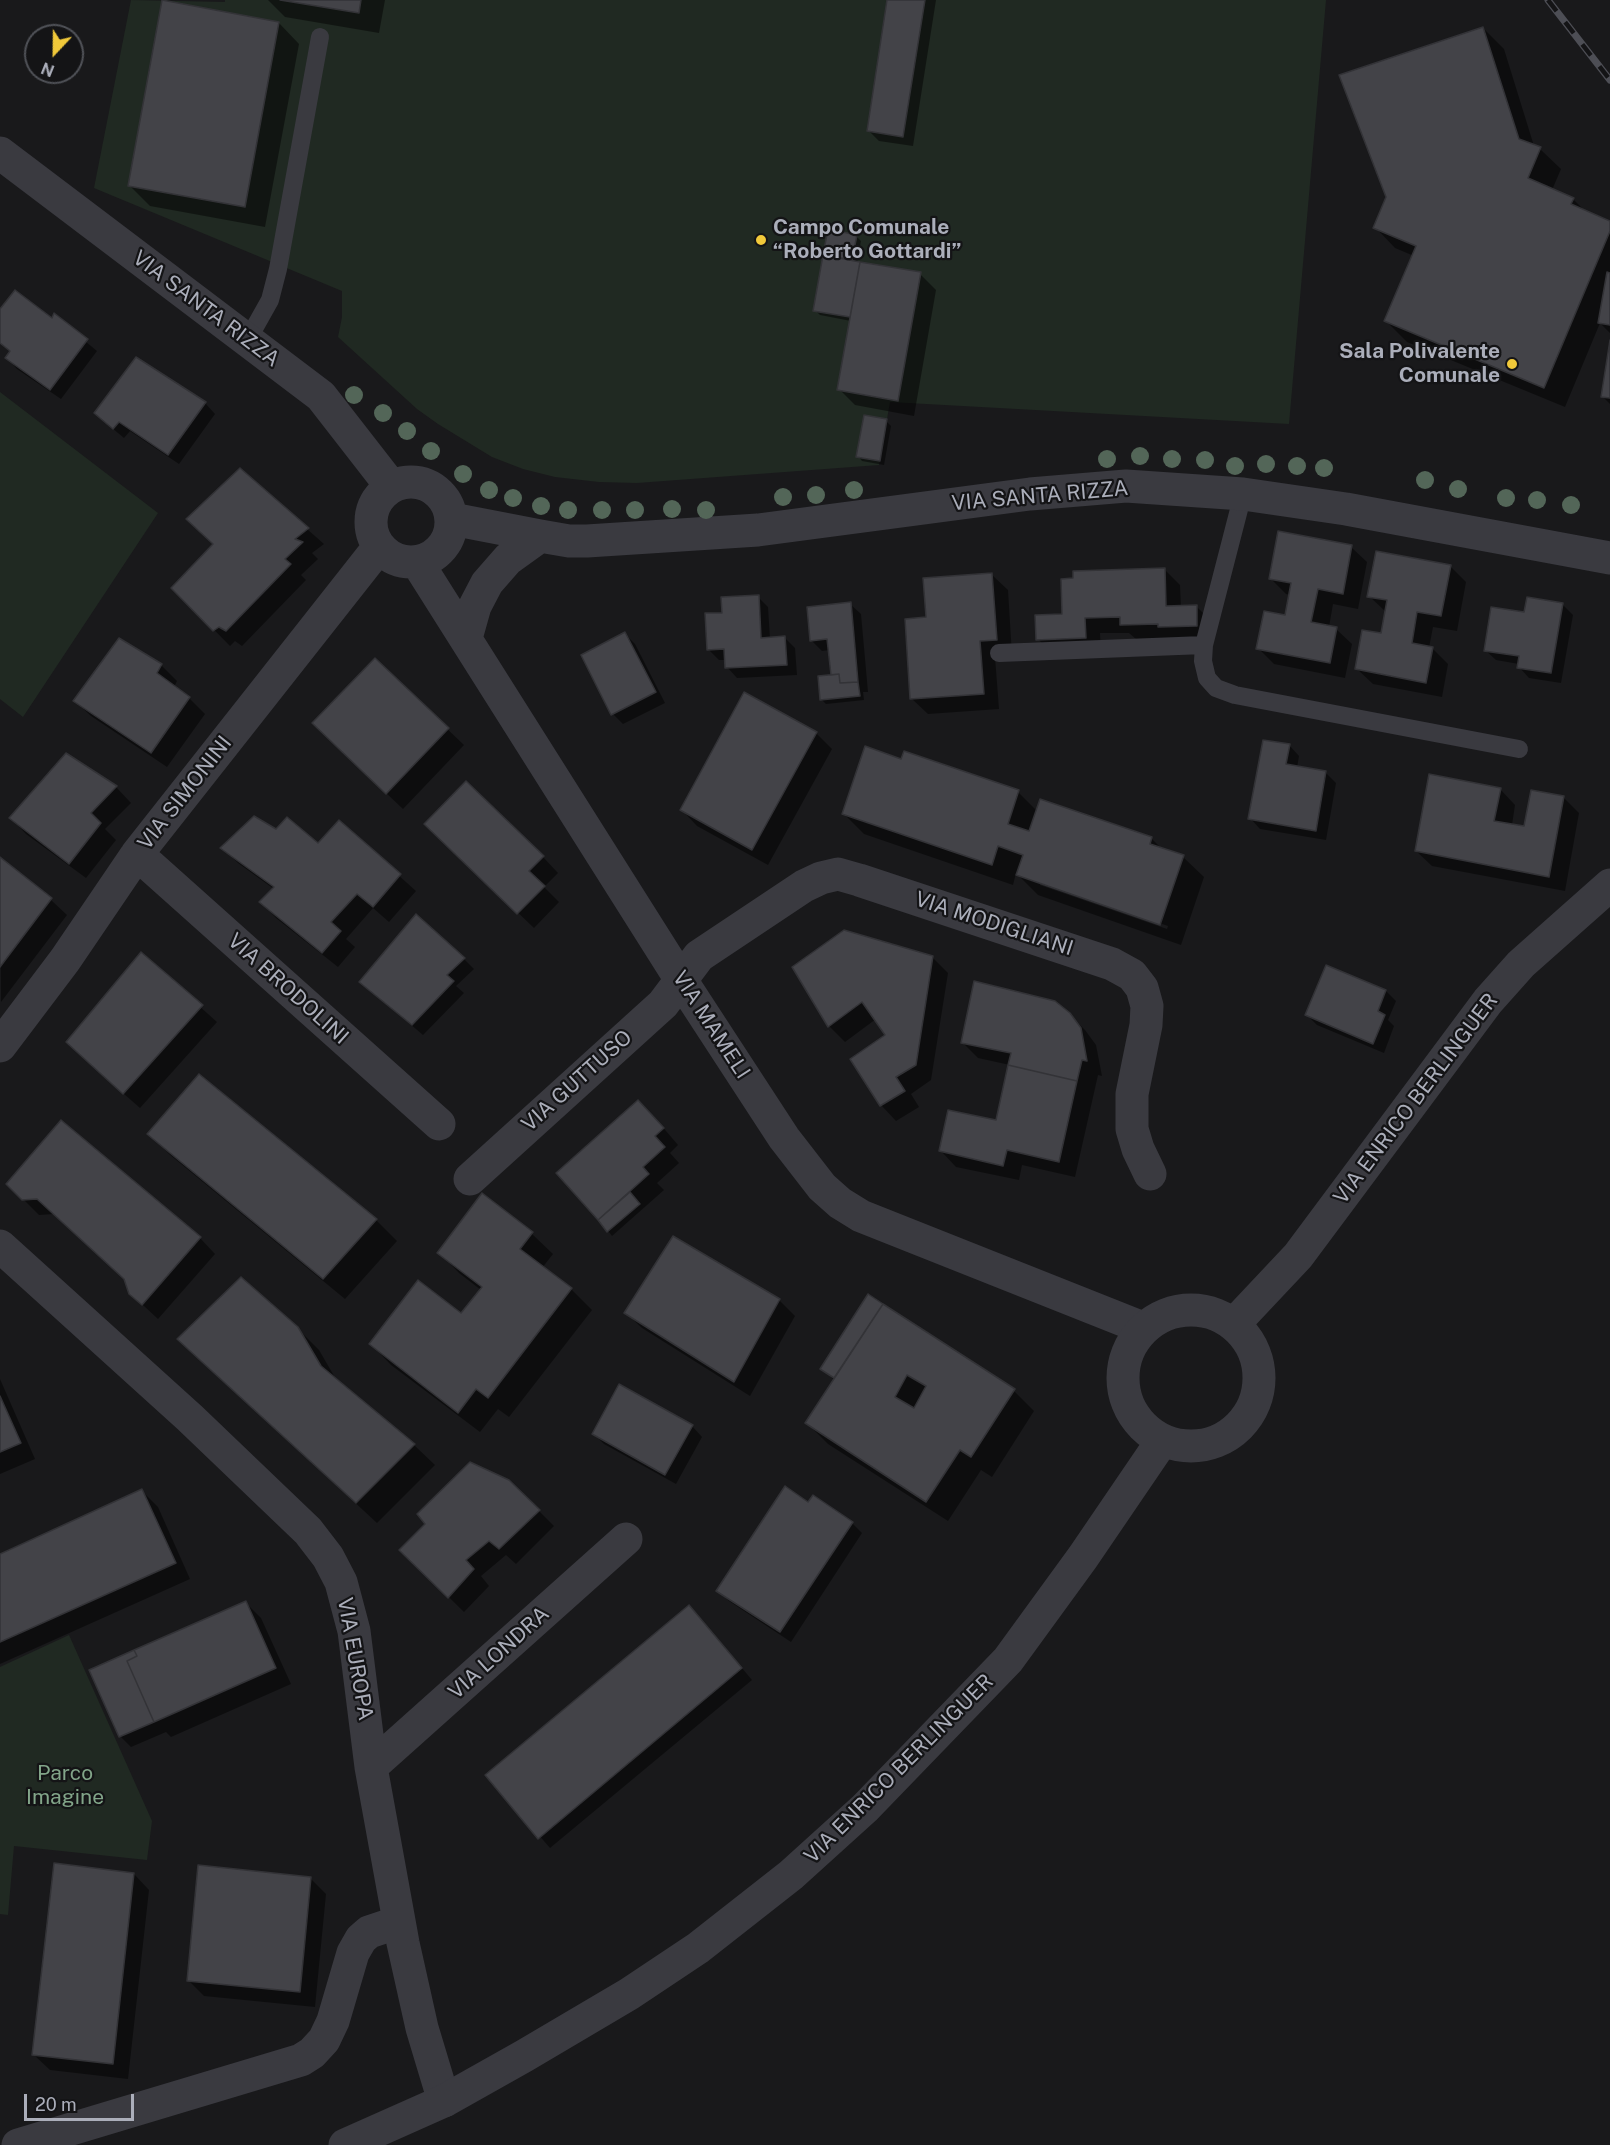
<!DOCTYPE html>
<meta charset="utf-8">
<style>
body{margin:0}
#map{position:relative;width:1610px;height:2145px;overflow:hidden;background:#19191b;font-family:"Public Sans",sans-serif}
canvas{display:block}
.north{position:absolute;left:24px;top:24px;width:60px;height:60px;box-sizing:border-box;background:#141416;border:2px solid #505258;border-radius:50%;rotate:202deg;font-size:16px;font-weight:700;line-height:24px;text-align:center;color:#abaeba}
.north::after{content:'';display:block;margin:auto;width:21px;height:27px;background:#f1c93a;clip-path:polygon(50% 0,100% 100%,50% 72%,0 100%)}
.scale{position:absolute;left:24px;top:2094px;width:110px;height:27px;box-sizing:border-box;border:3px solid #abaeba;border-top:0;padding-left:8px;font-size:18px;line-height:21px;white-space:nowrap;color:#abaeba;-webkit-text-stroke:4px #141416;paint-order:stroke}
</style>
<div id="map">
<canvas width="1610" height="2145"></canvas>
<div class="north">N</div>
<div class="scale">20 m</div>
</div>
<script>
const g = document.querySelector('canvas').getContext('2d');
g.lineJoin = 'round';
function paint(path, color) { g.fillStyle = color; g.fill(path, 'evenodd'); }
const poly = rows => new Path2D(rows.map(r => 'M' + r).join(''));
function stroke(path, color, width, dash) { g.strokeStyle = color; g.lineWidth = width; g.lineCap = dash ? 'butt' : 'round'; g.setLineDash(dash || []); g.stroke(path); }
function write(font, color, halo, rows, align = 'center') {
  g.font = font + ' "Public Sans",sans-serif'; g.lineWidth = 4.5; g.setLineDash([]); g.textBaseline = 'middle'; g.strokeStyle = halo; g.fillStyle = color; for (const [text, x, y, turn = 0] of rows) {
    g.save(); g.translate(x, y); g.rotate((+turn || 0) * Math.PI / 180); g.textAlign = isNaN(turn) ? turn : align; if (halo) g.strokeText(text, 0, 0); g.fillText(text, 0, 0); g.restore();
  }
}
const green = poly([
 [131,0,225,2,225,0,1326,0,1289,424,890,402,879,465,637,483,599,482,555,477,523,469,492,457,438,424,417,409,338,337,342,317,342,291,94,188],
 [0,392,158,513,23,717,0,699],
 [69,1635,152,1821,147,1860,14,1846,8,1915,0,1914,0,1667]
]);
const shadow = poly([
 [268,0,385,0,379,33,285,17],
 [889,0,936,0,913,146,879,141,868,130],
 [279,23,299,44,265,227,150,206,129,185],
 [1483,28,1504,49,1534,146,1540,149,1561,169,1552,190,1573,199,1587,213,1610,222,1610,333,1600,323,1565,407,1407,342,1386,321,1414,256,1395,248,1375,227],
 [829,231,856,236,861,241,857,263,920,274,936,290,914,416,855,405,839,389,851,321,820,315,815,310],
 [0,311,53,320,55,316,97,351,61,399,17,369,7,358,11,352,0,344],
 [1610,349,1610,404,1602,396],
 [205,403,215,414,179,464,130,431,124,438,106,423],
 [886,421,891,426,884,465,862,461,858,456],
 [240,470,324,544,312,553,318,559,301,575,306,580,242,646,235,641,230,646,173,588,214,545],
 [1351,547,1367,562,1358,609,1333,604,1329,627,1336,629,1352,644,1345,678,1274,664,1258,648,1286,617,1291,595,1286,594,1270,578],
 [1450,566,1466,582,1457,631,1433,627,1429,648,1432,648,1448,664,1442,697,1373,684,1357,669,1382,635,1386,612,1369,596],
 [1164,569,1180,585,1181,607,1196,606,1212,622,1212,641,1137,640,1129,633,1100,633,1101,653,1053,655,1038,639,1064,615],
 [992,575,1008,590,1012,655,995,657,999,709,928,714,912,699,927,619],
 [758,597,768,607,770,639,785,638,795,648,797,675,737,678,727,667,726,660,719,660,709,650,723,614],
 [850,604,861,614,868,692,863,692,864,700,826,704,821,699,833,676,830,650,822,651,811,640],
 [1562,604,1573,615,1561,683,1529,678,1519,667,1519,664,1496,660,1485,650,1525,614],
 [625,634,635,644,665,703,623,724,613,714],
 [375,660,464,745,403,809,329,739],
 [161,665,177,681,174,687,189,698,205,714,167,767,91,716,75,701],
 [816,733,832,749,768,865,697,826,682,810],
 [1289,745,1299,756,1297,768,1326,773,1336,783,1326,840,1260,829,1250,818],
 [67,755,116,787,131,803,105,829,116,840,86,878,26,834,11,818],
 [1500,789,1515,805,1512,825,1526,828,1564,798,1579,813,1565,891,1432,866,1416,851],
 [1018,792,1037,811,1151,838,1163,850,1183,857,1204,877,1181,945,1038,895,1016,873,1013,885,864,834,844,814],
 [1040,882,1168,926,1167,929,1040,885],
 [339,822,416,891,389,922,373,908,346,939,355,947,338,967,276,918,261,902,274,889,238,863,223,848,276,831,318,845],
 [442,840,543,857,558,873,544,887,559,902,534,928],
 [0,859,51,900,67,915,1,1002],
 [141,954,217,1022,140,1108,83,1058],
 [932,957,948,973,931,1080,911,1094,919,1107,896,1121,881,1105,887,1036,876,1019,845,1042,829,1026,794,967],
 [464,959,474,969,456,986,464,993,423,1035,361,982],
 [1386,991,1396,1001,1388,1020,1394,1026,1384,1053,1317,1025,1307,1015],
 [1069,1014,1085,1030,1096,1045,1102,1076,1098,1075,1075,1177,1022,1165,1019,1180,956,1167,941,1151,998,1122,1010,1065,978,1058,962,1042],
 [199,1076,376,1220,397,1241,345,1299,169,1154,149,1133],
 [654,1117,678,1145,670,1153,679,1163,657,1183,664,1190,612,1236,599,1219],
 [8,1184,200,1238,215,1254,158,1319,130,1293,126,1280,54,1214,39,1215],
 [482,1195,532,1234,553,1254,542,1268,571,1289,592,1310,509,1417,498,1409,480,1432,391,1365,371,1344,462,1315,481,1290,459,1273,439,1252],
 [868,1296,1014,1391,1034,1411,992,1477,981,1470,948,1521,828,1444,807,1423,835,1381,822,1368],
 [779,1300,795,1316,750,1396,642,1328,626,1313],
 [297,1328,319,1350,337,1381,414,1445,435,1465,377,1523,200,1359],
 [0,1379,35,1459,0,1474],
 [692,1426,702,1437,676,1484,604,1444,593,1433],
 [142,1491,158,1507,190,1579,0,1664,0,1555],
 [539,1511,554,1526,516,1564,506,1555,481,1576,489,1586,464,1612,401,1550],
 [852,1523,862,1533,791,1642,729,1601,718,1591],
 [246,1603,261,1618,291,1684,171,1737,166,1732,131,1747,121,1737,91,1671],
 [699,1617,752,1680,550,1848,487,1775],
 [134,1874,149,1890,128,2079,50,2070,34,2055],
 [310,1878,326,1894,315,2007,204,1996,188,1980]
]);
const building = poly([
 [162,0,279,22,245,207,128,186,162,0],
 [280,0,361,0,359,13,280,0],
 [887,0,925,0,903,137,867,131,887,0],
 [1483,27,1519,139,1541,147,1528,178,1574,198,1571,204,1610,221,1610,231,1544,388,1384,321,1416,246,1373,228,1386,197,1339,75,1483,27],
 [828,229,857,235,852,260,823,255,828,229],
 [823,255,860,262,850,317,813,311,823,255],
 [860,262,921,272,898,401,837,390,860,262],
 [1607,272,1610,273,1610,325,1598,323,1607,272],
 [15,290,52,318,54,313,88,339,50,390,5,358,10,351,0,343,0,309,15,290],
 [1610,340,1610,398,1601,397,1610,340],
 [136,357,206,402,168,455,119,422,113,429,94,413,136,357],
 [864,415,887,419,880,461,856,457,864,415],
 [240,468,309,528,295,539,303,542,285,559,291,564,226,631,219,627,213,631,171,588,213,544,186,519,240,468],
 [1278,531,1352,545,1343,594,1318,589,1311,622,1337,627,1330,663,1256,649,1264,611,1285,615,1291,583,1269,579,1278,531],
 [1376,551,1451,565,1441,616,1417,612,1412,643,1433,647,1426,683,1355,669,1362,630,1381,633,1387,600,1367,597,1376,551],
 [1165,568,1166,606,1197,605,1197,626,1158,627,1158,624,1120,625,1120,617,1085,618,1086,638,1036,640,1035,615,1062,614,1061,579,1073,578,1073,571,1165,568],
 [992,573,997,640,980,641,984,694,910,699,905,619,926,617,923,578,992,573],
 [759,595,761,638,785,636,787,665,725,668,724,649,707,650,705,613,722,613,721,597,759,595],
 [1527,597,1563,603,1551,673,1517,668,1519,656,1484,651,1491,607,1524,612,1527,597],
 [851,602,858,682,840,683,839,674,831,675,827,639,810,641,807,607,851,602],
 [625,632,656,692,611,715,581,655,625,632],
 [119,638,162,664,157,673,190,697,151,753,73,701,119,638],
 [375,658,449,728,386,794,312,723,375,658],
 [839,674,840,683,858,682,860,696,820,700,818,676,839,674],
 [744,692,817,732,752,850,680,810,744,692],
 [1263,740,1290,744,1286,764,1326,771,1316,831,1248,819,1263,740],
 [865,746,901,759,904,751,1019,790,1008,824,1029,831,1040,799,1152,837,1150,844,1184,855,1160,925,1016,875,1023,855,998,846,992,865,842,814,865,746],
 [66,753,117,786,91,813,101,823,69,864,9,818,66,753],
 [1429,774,1501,788,1494,821,1524,826,1531,790,1564,796,1549,877,1415,851,1429,774],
 [466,781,544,856,529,871,545,886,517,914,424,824,466,781],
 [254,816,276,829,287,817,318,843,339,820,401,874,373,907,357,894,331,922,341,931,322,953,259,902,274,887,220,848,254,816],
 [0,857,52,898,0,967,0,857],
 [416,914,465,958,447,975,454,981,412,1025,359,982,416,914],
 [844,930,933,956,916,1065,896,1077,905,1091,880,1106,850,1059,885,1035,862,1002,828,1027,792,967,844,930],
 [141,952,203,1005,123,1094,66,1042,141,952],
 [1326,965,1386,990,1378,1011,1385,1015,1373,1044,1305,1015,1326,965],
 [974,981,1055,1001,1070,1013,1081,1028,1087,1061,1082,1060,1077,1081,1008,1065,1011,1053,961,1043,974,981],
 [1008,1065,1077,1081,1059,1162,1007,1150,1003,1166,939,1151,948,1110,996,1120,1008,1065],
 [199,1074,377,1219,323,1279,147,1134,199,1074],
 [638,1100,664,1128,655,1136,665,1147,643,1167,649,1174,598,1220,556,1173,638,1100],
 [61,1120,201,1237,142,1305,129,1294,124,1279,37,1199,22,1200,6,1184,61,1120],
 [630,1192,640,1204,607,1232,598,1220,630,1192],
 [482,1193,533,1232,520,1249,572,1288,488,1398,476,1389,458,1413,369,1344,418,1280,461,1313,482,1287,437,1253,482,1193],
 [673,1236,780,1299,734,1382,624,1313,673,1236],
 [241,1277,298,1327,321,1366,415,1444,356,1503,177,1339,241,1277],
 [868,1294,883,1304,834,1378,820,1369,868,1294],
 [883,1304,1015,1389,971,1457,960,1450,926,1502,805,1423,883,1304],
 [907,1375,926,1386,914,1408,895,1397,907,1375],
 [619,1384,693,1425,665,1475,592,1434,619,1384],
 [0,1396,21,1443,0,1452,0,1396],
 [470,1462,509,1480,540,1510,499,1549,489,1541,466,1560,474,1569,448,1598,399,1550,425,1524,417,1514,470,1462],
 [785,1486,808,1502,813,1495,853,1522,780,1632,716,1591,785,1486],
 [142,1489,176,1563,0,1642,0,1554,142,1489],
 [246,1601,276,1668,154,1722,127,1661,137,1656,134,1650,246,1601],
 [689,1605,742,1668,538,1839,485,1775,689,1605],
 [134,1650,137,1656,127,1661,154,1722,119,1737,89,1670,134,1650],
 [54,1863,134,1873,113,2064,32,2055,54,1863],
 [198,1865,311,1877,300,1992,187,1981,198,1865]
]);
const service = poly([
 [247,341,270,300,278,269,320,37],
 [1243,494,1204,645,1203,661,1207,678,1216,688,1235,695,1519,749],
 [999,653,1204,645]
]);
const minor = poly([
 [0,153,321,396,391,486],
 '371 522a40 40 0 1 1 80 0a40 40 0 1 1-80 0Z',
 [452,519,540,536,569,541,587,541,758,530,1030,494,1126,486,1243,494,1346,509,1610,558],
 [417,562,681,980,784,1138,822,1187,840,1203,861,1216,1143,1328],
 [466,638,475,606,487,583,508,559,540,536],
 [137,854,439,1124],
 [0,1046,65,960,137,854,379,547],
 [470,1179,663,1004,699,956,804,886,821,878,838,874,859,880,1112,964,1132,975,1142,988,1147,1006,1146,1025,1132,1094,1132,1129,1138,1149,1150,1174],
 [0,1246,190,1418,308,1531,328,1557,341,1582,354,1631,371,1767,403,1943,422,2028,444,2101],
 [371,1767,626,1539],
 [18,2145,301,2060,312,2053,324,2040,333,2021,353,1953,361,1939,369,1932,399,1922]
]);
const tertiary = poly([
 '1123 1378a68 68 0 1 1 136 0a68 68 0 1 1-136 0Z',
 [1234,1324,1298,1256,1488,1001,1521,964,1610,885],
 [345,2145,444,2101,524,2056,629,1994,698,1948,791,1875,865,1808,1008,1660,1083,1557,1162,1441]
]);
const rail = poly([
 [1548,0,1610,80]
]);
const trees = [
 [354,395],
 [383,413],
 [407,431],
 [431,451],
 [1140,456],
 [1107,459],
 [1172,459],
 [1205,460],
 [1266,464],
 [1235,466],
 [1297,466],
 [1324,468],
 [463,474],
 [1425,480],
 [1458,489],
 [489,490],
 [854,490],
 [816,495],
 [783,497],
 [513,498],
 [1506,498],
 [1537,500],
 [1571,505],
 [541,506],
 [672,509],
 [568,510],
 [602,510],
 [635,510],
 [706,510]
];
const markers = [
 [761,240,6,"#f1c93a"],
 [1512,364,6,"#f1c93a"]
];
const poiNames = [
 ["Campo Comunale",773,228],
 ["“Roberto Gottardi”",773,252],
 ["Sala Polivalente",1500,352,"right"],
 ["Comunale",1500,376,"right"]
];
const streetNames = [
 ["VIA SANTA RIZZA",206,309,37],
 ["VIA SANTA RIZZA",1040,496,-5],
 ["VIA SIMONINI",185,793,-52],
 ["VIA MODIGLIANI",994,924,18],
 ["VIA BRODOLINI",288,989,42],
 ["VIA MAMELI",711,1025,57],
 ["VIA GUTTUSO",577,1081,-42],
 ["VIA ENRICO BERLINGUER",1416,1099,-53],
 ["VIA LONDRA",499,1653,-42],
 ["VIA EUROPA",355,1659,80],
 ["VIA ENRICO BERLINGUER",899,1769,-45]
];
const parkNames = [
 ["Parco",65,1774],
 ["Imagine",65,1798]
];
paint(green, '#202922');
paint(shadow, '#0007');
paint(building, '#434348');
stroke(building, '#333337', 1.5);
stroke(service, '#3a3a40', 18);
stroke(minor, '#3a3a40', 33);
stroke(tertiary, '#3a3a40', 33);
stroke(rail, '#4d4e55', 7);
stroke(rail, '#141416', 4.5, [14]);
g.fillStyle = '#536658';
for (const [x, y] of trees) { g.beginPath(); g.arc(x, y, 9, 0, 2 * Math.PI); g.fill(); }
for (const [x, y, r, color] of markers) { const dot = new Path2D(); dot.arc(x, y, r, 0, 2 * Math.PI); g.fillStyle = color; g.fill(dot); stroke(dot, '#141416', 2); }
write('bold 21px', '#abaeba', '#141416', poiNames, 'left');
write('21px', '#abaeba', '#141416', streetNames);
write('21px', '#82a589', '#141416', parkNames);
</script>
